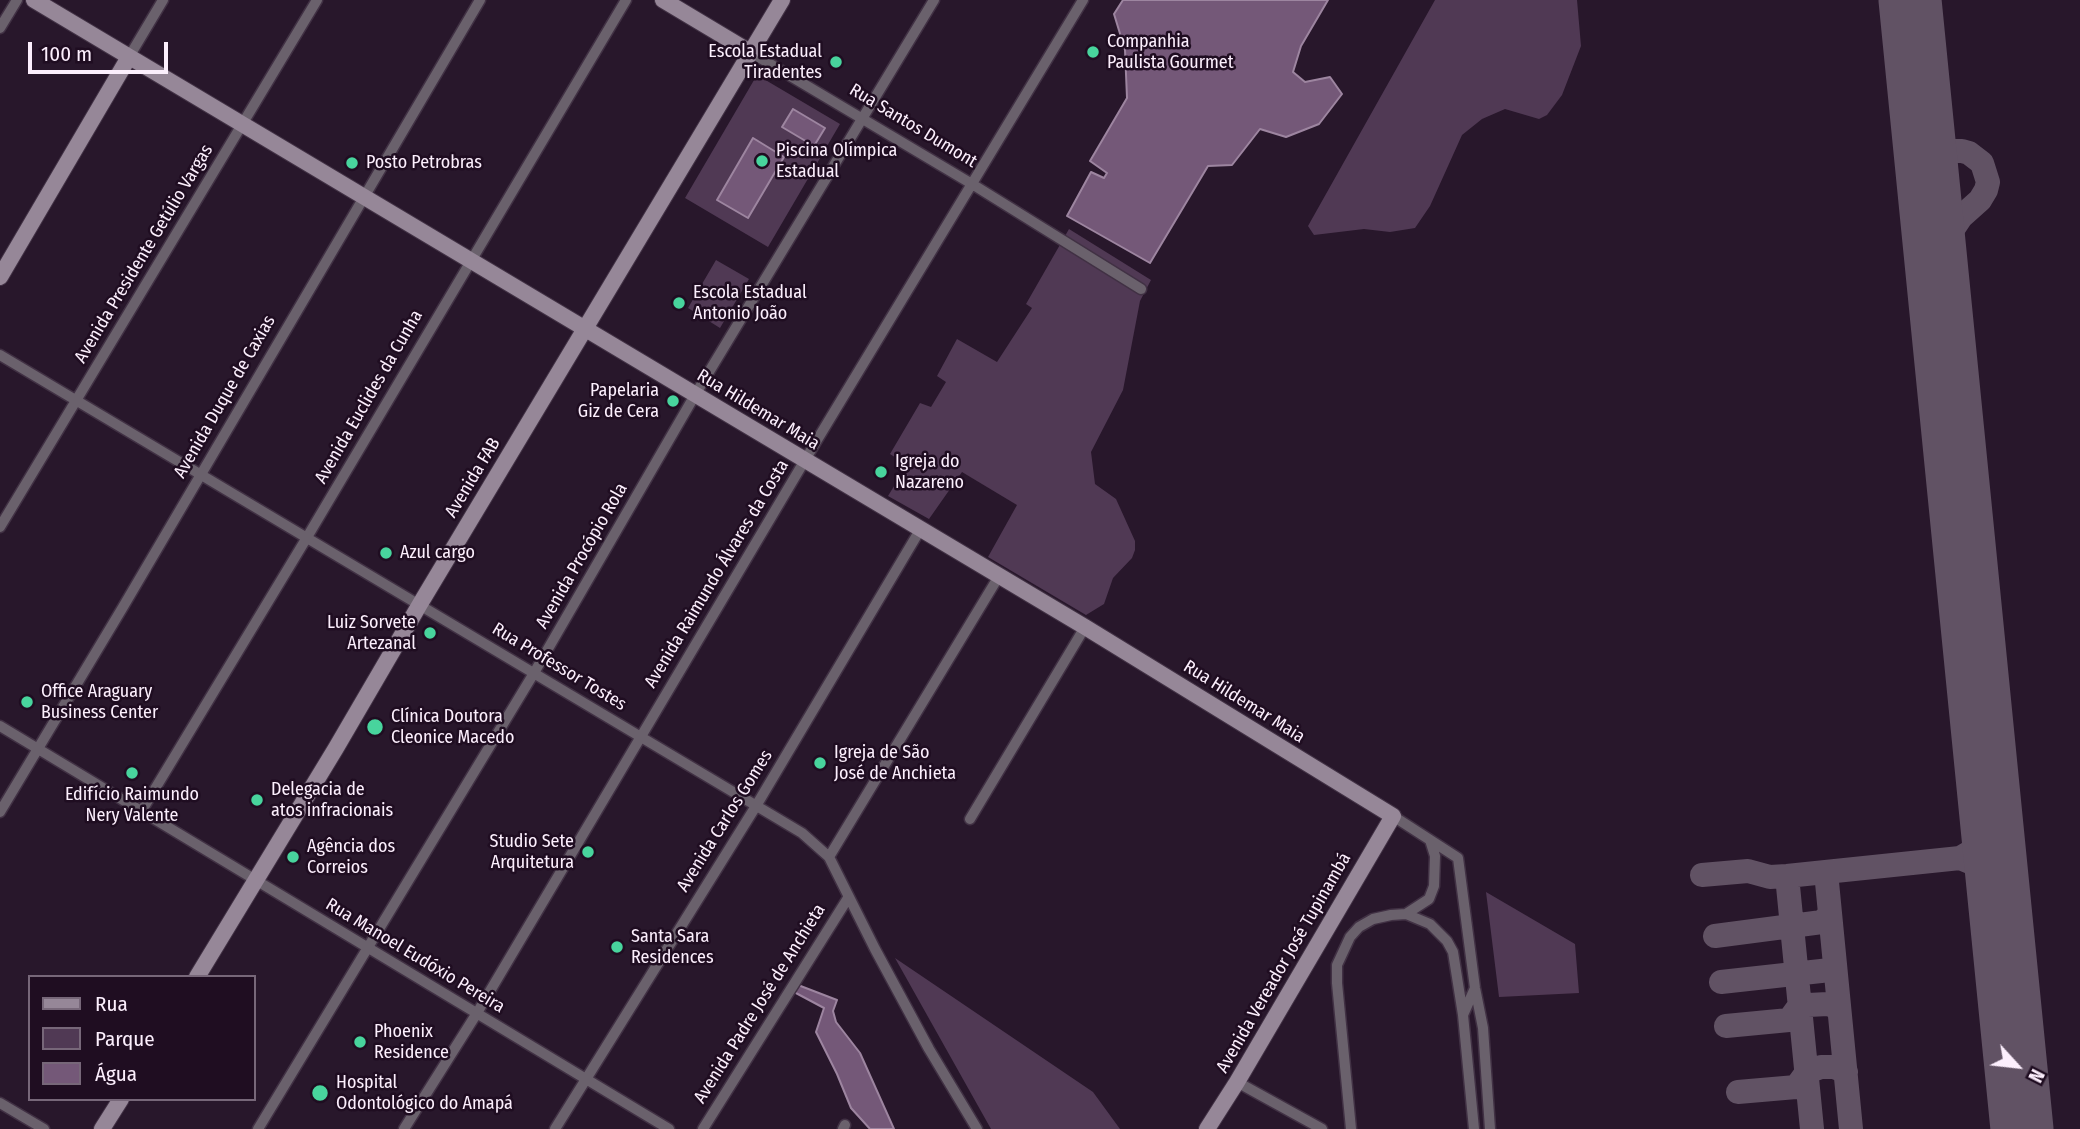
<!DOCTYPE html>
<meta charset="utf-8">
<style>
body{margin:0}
#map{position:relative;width:2080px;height:1129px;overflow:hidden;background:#28172b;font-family:"Fira Sans Condensed",sans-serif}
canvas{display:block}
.legend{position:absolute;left:28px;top:975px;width:228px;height:126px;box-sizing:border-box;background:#1f0d21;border:2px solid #776779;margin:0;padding:9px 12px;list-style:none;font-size:21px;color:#fceffd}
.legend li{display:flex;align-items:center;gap:14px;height:35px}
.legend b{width:35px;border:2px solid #776779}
.north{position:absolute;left:1982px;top:1031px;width:70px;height:70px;-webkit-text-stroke:5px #1f0d21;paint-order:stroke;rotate:117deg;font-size:19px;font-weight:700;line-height:28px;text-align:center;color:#fceffd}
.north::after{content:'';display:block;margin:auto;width:24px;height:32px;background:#fceffd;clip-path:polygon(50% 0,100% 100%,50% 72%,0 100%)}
.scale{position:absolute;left:28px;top:42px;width:140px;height:32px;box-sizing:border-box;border:4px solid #fceffd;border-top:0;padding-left:9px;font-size:21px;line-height:24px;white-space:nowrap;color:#fceffd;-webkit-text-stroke:5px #1f0d21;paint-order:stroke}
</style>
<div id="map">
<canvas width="2080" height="1129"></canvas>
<ul class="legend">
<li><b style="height:9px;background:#968798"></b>Rua</li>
<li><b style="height:19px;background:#503954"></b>Parque</li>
<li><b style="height:19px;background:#745878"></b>Água</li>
</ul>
<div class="north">N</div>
<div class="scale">100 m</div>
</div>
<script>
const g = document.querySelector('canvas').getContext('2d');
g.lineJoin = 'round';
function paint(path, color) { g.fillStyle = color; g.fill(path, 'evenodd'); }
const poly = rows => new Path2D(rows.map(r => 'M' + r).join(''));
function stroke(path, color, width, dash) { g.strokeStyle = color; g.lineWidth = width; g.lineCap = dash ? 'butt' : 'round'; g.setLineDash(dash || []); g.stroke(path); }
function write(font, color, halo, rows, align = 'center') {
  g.font = font + ' "Fira Sans Condensed",sans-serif'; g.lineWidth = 5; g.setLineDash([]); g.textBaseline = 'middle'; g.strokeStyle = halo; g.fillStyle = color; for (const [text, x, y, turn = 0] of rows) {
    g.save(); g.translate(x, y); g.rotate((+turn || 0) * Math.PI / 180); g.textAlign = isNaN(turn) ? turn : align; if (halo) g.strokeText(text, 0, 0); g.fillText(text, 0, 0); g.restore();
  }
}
const green = poly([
 [1435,0,1577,0,1581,46,1562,95,1547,115,1539,119,1505,109,1482,119,1462,135,1430,206,1415,228,1390,232,1364,229,1314,235,1308,226],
 [757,75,840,124,768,247,685,198],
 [1069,229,1151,280,1140,301,1123,390,1091,452,1095,484,1116,499,1135,541,1135,550,1132,558,1113,578,1104,604,1086,615,988,557,1017,505,962,472,929,519,888,496,907,465,890,454,920,403,931,407,946,382,937,376,957,339,997,362,1032,308,1026,304],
 [716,260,749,279,720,328,688,308],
 [1486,892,1575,944,1579,993,1499,997],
 [895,958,1093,1092,1120,1129,991,1129]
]);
const water = poly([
 [1123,0,1328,0,1301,46,1293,72,1305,82,1330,77,1342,94,1319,124,1286,137,1260,129,1232,165,1208,166,1150,263,1067,216,1091,172,1104,178,1107,173,1090,161,1127,98,1125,50,1114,14,1123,0],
 [793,109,825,128,814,146,782,127,793,109],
 [753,138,784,157,748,218,717,200,753,138],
 [798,985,837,1000,833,1011,836,1022,860,1053,894,1129,870,1129,851,1108,837,1074,816,1032,824,1008,794,992,798,985]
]);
const taxiway = poly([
 [1925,151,1962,151,1969,153,1982,163,1988,182,1986,190,1980,200,1961,217,1953,229,1945,243,1937,273],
 [1960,858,1984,868,1994,879,1998,891],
 [1826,872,1851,1129],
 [1702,875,1748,871,1770,877,1787,876,1960,858,1977,848,1984,840,1989,827,1991,815],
 [1787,876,1812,1129],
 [1715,936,1822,922,1830,914],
 [1721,982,1830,970,1835,967],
 [1726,1026,1789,1020,1797,1009,1808,1005,1828,1004,1839,1008],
 [1738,1092,1796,1087,1807,1072,1821,1067,1834,1067,1846,1072]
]);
const runway = poly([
 [1910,0,2022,1129]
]);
const street = poly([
 [0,28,17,0],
 [750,52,972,184,1141,289],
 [129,57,163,0],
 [0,355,802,833,829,857,875,949,929,1049,977,1129],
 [0,527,317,0],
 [0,726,669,1129],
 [0,812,123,607,480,0],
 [141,812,306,539,626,0],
 [1393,816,1458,858,1475,988,1483,1028,1490,1129],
 [970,819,1085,627],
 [829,857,999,576],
 [1406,914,1429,899,1434,886,1435,856,1430,840],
 [1237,1082,1322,1129],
 [0,1103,44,1129],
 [258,1129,534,673,695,395,934,0],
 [404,1129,477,1013,805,460,1083,0],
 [555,1129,756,806,920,530],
 [703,1129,848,898],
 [843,1129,845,1125],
 [1351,1129,1337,983,1337,965,1350,937,1359,927,1373,919,1391,915,1406,914,1430,924,1447,941,1453,952,1463,1015],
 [1474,1129,1463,1015,1475,988]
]);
const secondary = poly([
 [34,0,1085,627,1393,816,1237,1082,1207,1129],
 [663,0,750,52],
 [0,277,129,57],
 [197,977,336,748,420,604,782,0],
 [102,1129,121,1099]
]);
const markers = [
 [1093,52,7,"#48d49d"],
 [836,62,7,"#48d49d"],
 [762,161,7,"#48d49d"],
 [352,163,7,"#48d49d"],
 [679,303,7,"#48d49d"],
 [673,401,7,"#48d49d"],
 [881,472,7,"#48d49d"],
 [386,553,7,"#48d49d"],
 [430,633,7,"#48d49d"],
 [27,702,7,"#48d49d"],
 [375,727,9,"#48d49d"],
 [820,763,7,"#48d49d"],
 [132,773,7,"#48d49d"],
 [257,800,7,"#48d49d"],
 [588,852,7,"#48d49d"],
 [293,857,7,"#48d49d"],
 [617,947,7,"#48d49d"],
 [360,1042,7,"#48d49d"],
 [320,1093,9,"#48d49d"]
];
const poiNames = [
 ["Companhia",1107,42],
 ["Paulista Gourmet",1107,63],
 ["Escola Estadual",822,52,"right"],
 ["Tiradentes",822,73,"right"],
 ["Piscina Olímpica",776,151],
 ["Estadual",776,172],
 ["Posto Petrobras",366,163],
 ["Escola Estadual",693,293],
 ["Antonio João",693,314],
 ["Papelaria",659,391,"right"],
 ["Giz de Cera",659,412,"right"],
 ["Igreja do",895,462],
 ["Nazareno",895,483],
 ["Azul cargo",400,553],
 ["Luiz Sorvete",416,623,"right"],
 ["Artezanal",416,644,"right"],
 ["Office Araguary",41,692],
 ["Business Center",41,713],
 ["Clínica Doutora",391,717],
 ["Cleonice Macedo",391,738],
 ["Igreja de São",834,753],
 ["José de Anchieta",834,774],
 ["Delegacia de",271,790],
 ["atos infracionais",271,811],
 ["Edifício Raimundo",132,795,"center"],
 ["Nery Valente",132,816,"center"],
 ["Studio Sete",574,842,"right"],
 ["Arquitetura",574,863,"right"],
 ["Agência dos",307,847],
 ["Correios",307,868],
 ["Santa Sara",631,937],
 ["Residences",631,958],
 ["Phoenix",374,1032],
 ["Residence",374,1053],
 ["Hospital",336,1083],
 ["Odontológico do Amapá",336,1104]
];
const streetNames = [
 ["Rua Santos Dumont",913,126,31],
 ["Avenida Presidente Getúlio Vargas",144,254,-59],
 ["Avenida Duque de Caxias",225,397,-60],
 ["Avenida Euclides da Cunha",369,397,-60],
 ["Rua Hildemar Maia",758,410,31],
 ["Avenida FAB",473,478,-59],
 ["Avenida Procópio Rola",582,556,-60],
 ["Avenida Raimundo Álvares da Costa",717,574,-59],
 ["Rua Professor Tostes",559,667,31],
 ["Rua Hildemar Maia",1244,702,32],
 ["Avenida Carlos Gomes",725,821,-58],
 ["Rua Manoel Eudóxio Pereira",415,956,31],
 ["Avenida Vereador José Tupinambá",1284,963,-60],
 ["Avenida Padre José de Anchieta",760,1004,-58]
];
paint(green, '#503954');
paint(water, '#745878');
stroke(water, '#9d85a0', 2);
stroke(taxiway, '#615264', 24);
stroke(runway, '#615264', 63);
stroke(street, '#413144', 13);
stroke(secondary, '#413144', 18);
stroke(street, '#6a616c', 10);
stroke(secondary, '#968798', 16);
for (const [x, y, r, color] of markers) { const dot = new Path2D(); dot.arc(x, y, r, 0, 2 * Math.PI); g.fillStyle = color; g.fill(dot); stroke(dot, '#1f0d21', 2.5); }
write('18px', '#fceffd', '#1f0d21', poiNames, 'left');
write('18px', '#fceffd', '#1f0d21', streetNames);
</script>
